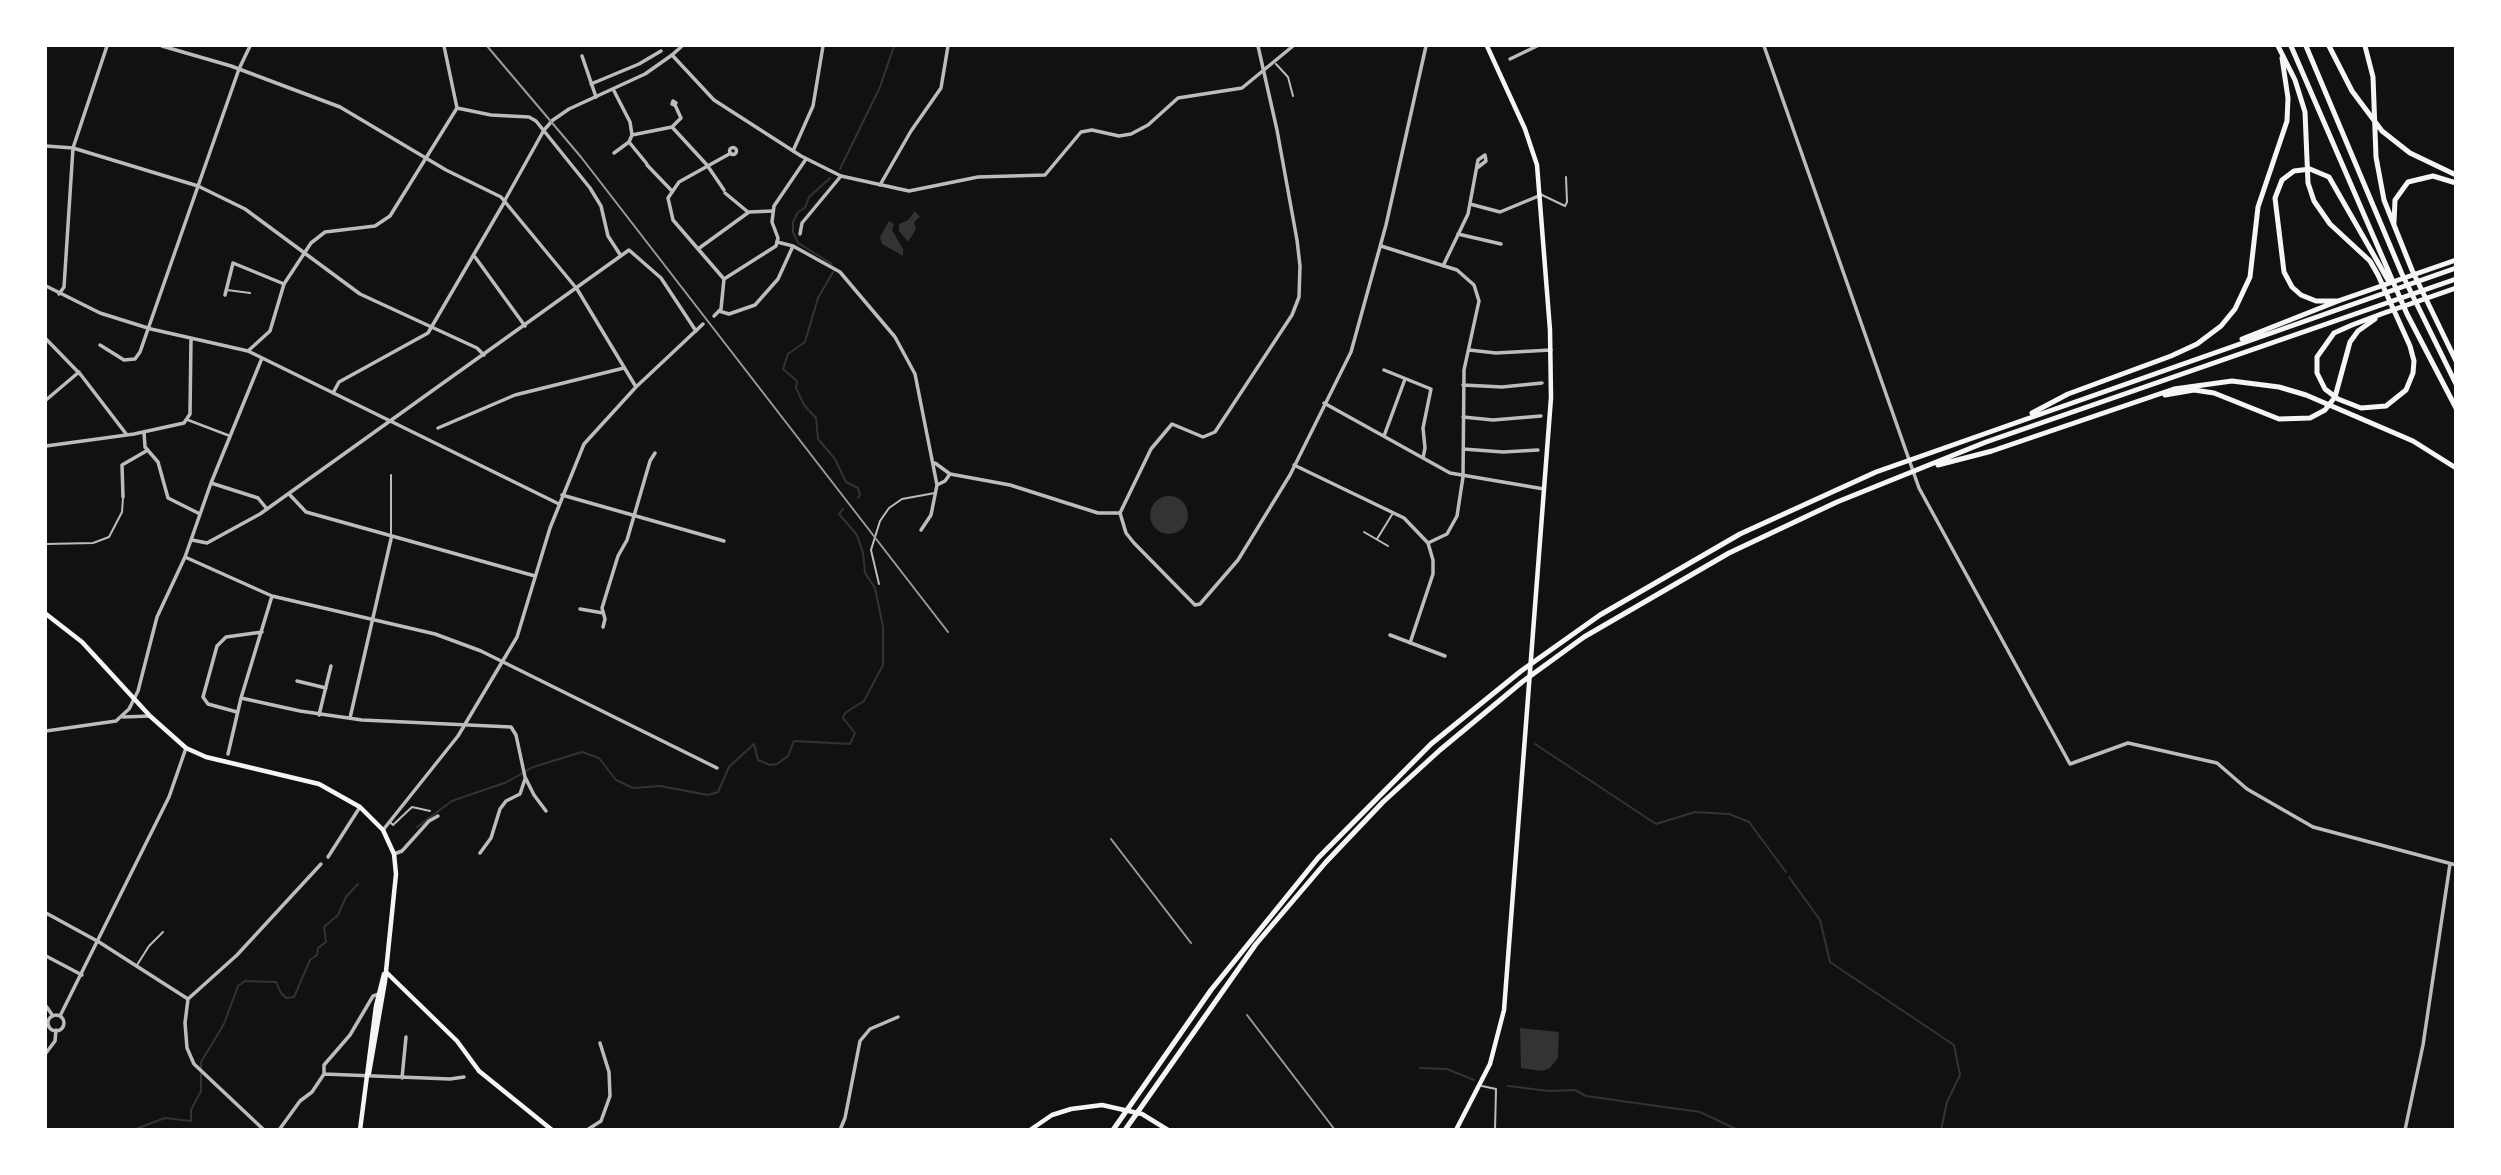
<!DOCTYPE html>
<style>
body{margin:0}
#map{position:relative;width:2501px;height:1175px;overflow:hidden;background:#111;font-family:"Roboto Condensed",sans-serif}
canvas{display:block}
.frame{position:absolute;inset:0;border:47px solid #fff;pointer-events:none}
</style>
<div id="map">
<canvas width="2501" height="1175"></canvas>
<div class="frame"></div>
</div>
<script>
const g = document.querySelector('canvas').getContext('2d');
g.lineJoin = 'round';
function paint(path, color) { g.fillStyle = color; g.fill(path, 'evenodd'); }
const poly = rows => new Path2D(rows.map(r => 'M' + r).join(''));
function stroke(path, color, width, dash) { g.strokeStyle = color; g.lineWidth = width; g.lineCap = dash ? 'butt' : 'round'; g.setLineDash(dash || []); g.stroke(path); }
const water = poly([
 [915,211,920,217,914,222,916,229,908,242,899,231,899,224,908,220],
 [889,221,894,224,892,230,903,249,903,256,882,244,880,237],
 '1150 515a19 19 0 1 1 38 0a19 19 0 1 1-38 0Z',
 [1520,1028,1559,1032,1558,1058,1550,1068,1542,1071,1521,1068]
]);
const stream = poly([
 [840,169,880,87,894,46],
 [830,178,809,197,805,208,798,212,793,222,793,232,798,243,832,264],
 [833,272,818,298,805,342,788,354,783,369,797,381,796,388,804,405,816,418,818,439,835,459,846,482,858,488,860,495,858,498],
 [1535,744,1656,824,1695,812,1729,814,1749,822,1786,872],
 [417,827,452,801,507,782,533,767,582,752,599,758,616,780,633,788,660,786,708,795,718,792,729,767,754,744,758,760,770,765,777,764,788,756,794,741,850,744,855,733,843,718,845,713,864,701,883,665,883,627,875,588,865,573,863,553,857,535,839,514,843,509],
 [1789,877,1820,920,1830,962,1954,1045,1960,1075,1947,1102,1941,1130],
 [1420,1068,1447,1069,1474,1080],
 [1508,1086,1549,1091,1575,1090,1586,1096,1700,1112,1738,1130],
 [133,1130,165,1118,191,1121,191,1110,201,1091,201,1062,224,1024,238,986,245,981,276,982,281,993,286,998,294,997,310,960,317,955,318,948,326,942,324,927,338,915,346,897,358,884]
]);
const service = poly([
 [1276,64,1288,77,1293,96],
 [1542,195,1565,206,1567,202,1566,177],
 [227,290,250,293],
 [391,475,391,534],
 [1364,532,1388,546],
 [1377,539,1393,513],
 [46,544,93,543,109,537,122,512,123,498],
 [879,584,871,550,880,521,889,508,902,499,935,493],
 [390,822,393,825,412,807,430,811],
 [137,965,149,946,163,932],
 [1482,1086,1496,1089,1495,1130]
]);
const pedestrian = poly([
 [188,420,230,436]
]);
const minor = poly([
 [444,46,457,108],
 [1258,46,1277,130,1297,240,1300,266,1299,297,1292,315,1215,432,1203,437,1172,424,1151,449,1120,513,1126,533,1134,543,1195,605,1200,604,1238,560,1290,475,1351,352,1386,225,1426,46],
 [1764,46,1919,488,2070,764,2128,743,2217,763,2247,789,2313,827,2456,865],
 [672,55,682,46],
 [582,56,596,97],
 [1510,59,1537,46],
 [591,84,639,64,661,51],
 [613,89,630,122,632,135,629,142,614,153],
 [673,101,676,103,674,105,672,104,673,101],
 [457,108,491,115,529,117,536,121,590,188,601,206,608,236,621,256],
 [672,127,707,165,724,190],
 [632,135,672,127,681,118,675,105],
 [629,142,647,164],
 [46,146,73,148,198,186,245,209,360,294,477,348,484,355],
 '729.5 151a3.5 3.5 0 1 1 7 0a3.5 3.5 0 1 1-7 0Z',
 [793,151,813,106,823,46],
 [647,165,671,190],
 [880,185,911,131,941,88,948,46],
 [725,193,748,212],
 [1470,204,1500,212,1541,195],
 [800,234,802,223,841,176],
 [1458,234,1501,244],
 [777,242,793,246,840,272,895,337,915,374,937,485,945,481,950,474],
 [1381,246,1457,270,1474,285,1479,301,1464,370,1463,477,1457,516,1447,534,1428,543],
 [698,249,749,212,773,211],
 [475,257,525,326],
 [1443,266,1468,214,1478,160,1485,155,1486,161,1477,168],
 [724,279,673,220,668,198,679,182,731,153],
 [46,286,100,313,151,329,248,351,559,504],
 [59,294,64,287,73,148,107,46],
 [225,295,233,263,284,284],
 [719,311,729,314,755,305,778,279,793,246],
 [46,339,81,375,127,435],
 [100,345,124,360,135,359,140,352,239,69,250,46],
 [1469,350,1496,353,1551,350],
 [248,351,270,331,284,284,311,243,325,232,375,226,390,216,457,108],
 [1384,370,1431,389,1423,428,1425,448,1423,458],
 [1463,385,1502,387,1542,383],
 [333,393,339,382,428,333,505,201],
 [46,400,79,372],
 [1324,403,1450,473,1544,489],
 [1463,417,1493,420,1541,416],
 [438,428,515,395,624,368],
 [144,432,145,447,158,462,168,498,200,514],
 [1384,436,1405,379],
 [46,446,134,434,184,423,190,414,191,339],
 [1463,449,1503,452,1538,450],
 [935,463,950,474,1010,485,1098,513,1120,513],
 [1294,465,1404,518,1428,543,1433,560,1433,574,1410,643],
 [211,483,258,498,267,509],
 [289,494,306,512,535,576],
 [562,495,724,541],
 [123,497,122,465,148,450],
 [921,530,931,515,937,485],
 [192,540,207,543,260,514,629,250,661,278,696,331],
 [185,557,272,596,435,634,481,651,717,768],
 [580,609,603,613],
 [603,627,605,619,602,608,618,556,627,540,650,461,655,453],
 [1390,635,1445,656],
 [297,681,326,688],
 [241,698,300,711,362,720,511,727,516,735,525,777,534,795,546,811],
 [237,712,208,704,203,697,217,646,226,637,262,632],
 [319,715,331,666],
 [123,717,150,716],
 [350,718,391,539],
 [46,731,116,721,129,709,138,691,157,617,185,557,211,483,262,358],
 [228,754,241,698,272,596],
 [480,853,491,838,500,809,506,801,520,794,525,779],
 [394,854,402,851,429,821,438,816],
 [328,857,360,807],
 [46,913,99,942,188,999],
 [46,956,82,975],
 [188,999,237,955,321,864],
 [188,999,185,1023,187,1048,194,1064,264,1130],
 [46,1006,53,1016],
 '48 1023a8 8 0 1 1 16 0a8 8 0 1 1-16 0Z',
 [60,1016,169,797,186,748],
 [46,1053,55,1041,56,1030],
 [324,1074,450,1079,464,1077],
 [402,1078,406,1037],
 [279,1130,300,1101,312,1092,324,1074,324,1065,350,1035,373,996,379,994],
 [587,1130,601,1121,610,1096,609,1072,600,1043],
 [840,1130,845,1118,860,1041,870,1029,898,1017],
 [2405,1130,2423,1045,2450,864]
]);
const tertiary = poly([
 [162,46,231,66,340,107,446,170,501,197,577,289,636,387],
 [505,200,544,130,553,120,569,109,645,74,672,55,714,100,801,156,841,176,909,191,978,177,1045,175,1081,132,1092,130,1119,136,1131,134,1148,125,1178,98,1242,88,1293,46],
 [714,316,721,309,724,279,776,246,778,238,772,222,774,206,806,159],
 [383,830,458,736,517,637,550,528,584,444,636,387,703,324]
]);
const secondary = poly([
 [46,614,82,642,150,716,186,748,206,757,319,784,360,807,383,830,394,854,396,874,385,981,369,1073],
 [386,972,457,1041,479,1071,552,1130],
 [360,1130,376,1006,384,974],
 [1030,1130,1052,1115,1071,1109,1102,1105,1142,1114,1168,1130],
 [1456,1130,1490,1064,1504,1010,1551,398,1550,330,1537,165,1525,129,1487,46]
]);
const motorway = poly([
 [2278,46,2295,80,2305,112,2308,183,2314,201,2330,224,2370,261,2378,275,2410,346,2414,361,2413,373,2406,390,2386,406,2361,408,2338,399,2325,389,2317,373,2317,357,2334,333,2352,325,2384,313,2436,295,2456,288],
 [2291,46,2407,314,2456,408],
 [2306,46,2402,274,2456,384],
 [2329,46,2352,91,2382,131,2410,153,2456,175],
 [2365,46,2373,77,2376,157,2384,200,2412,270,2456,361],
 [2394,223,2395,200,2408,182,2433,176,2456,183],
 [2338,301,2316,301,2301,295,2292,287,2284,272,2275,198,2282,180,2294,171,2310,169,2329,177,2388,280],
 [2242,339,2338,301,2456,260],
 [2165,395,2194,390,2214,393,2279,419,2310,418,2325,410,2335,397,2350,342,2358,331,2375,319],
 [2032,413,2068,394,2171,356,2197,344,2221,326,2235,309,2250,277,2258,207,2287,121,2288,98,2282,58],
 [1938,465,1992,451,2174,389,2232,381,2279,387,2306,395,2413,441,2456,468],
 [1113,1130,1211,990,1318,858,1431,744,1521,671,1600,615,1740,534,1876,472,2456,268],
 [1125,1130,1256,944,1326,862,1383,802,1440,750,1522,682,1584,637,1729,553,1837,502,1986,442,2456,279]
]);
const rail = poly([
 [487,46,581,157,948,632],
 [1111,839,1191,943],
 [1247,1015,1335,1130]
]);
paint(water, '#333');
stroke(stream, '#333', 2);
stroke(service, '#bcbcbc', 2);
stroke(pedestrian, '#bcbcbc', 2.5);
stroke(minor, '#bcbcbc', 3.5);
stroke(tertiary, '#bcbcbc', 3.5);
stroke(secondary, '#f5f5f5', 4.5);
stroke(motorway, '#f5f5f5', 5);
stroke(rail, '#9a9a9a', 2);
</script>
